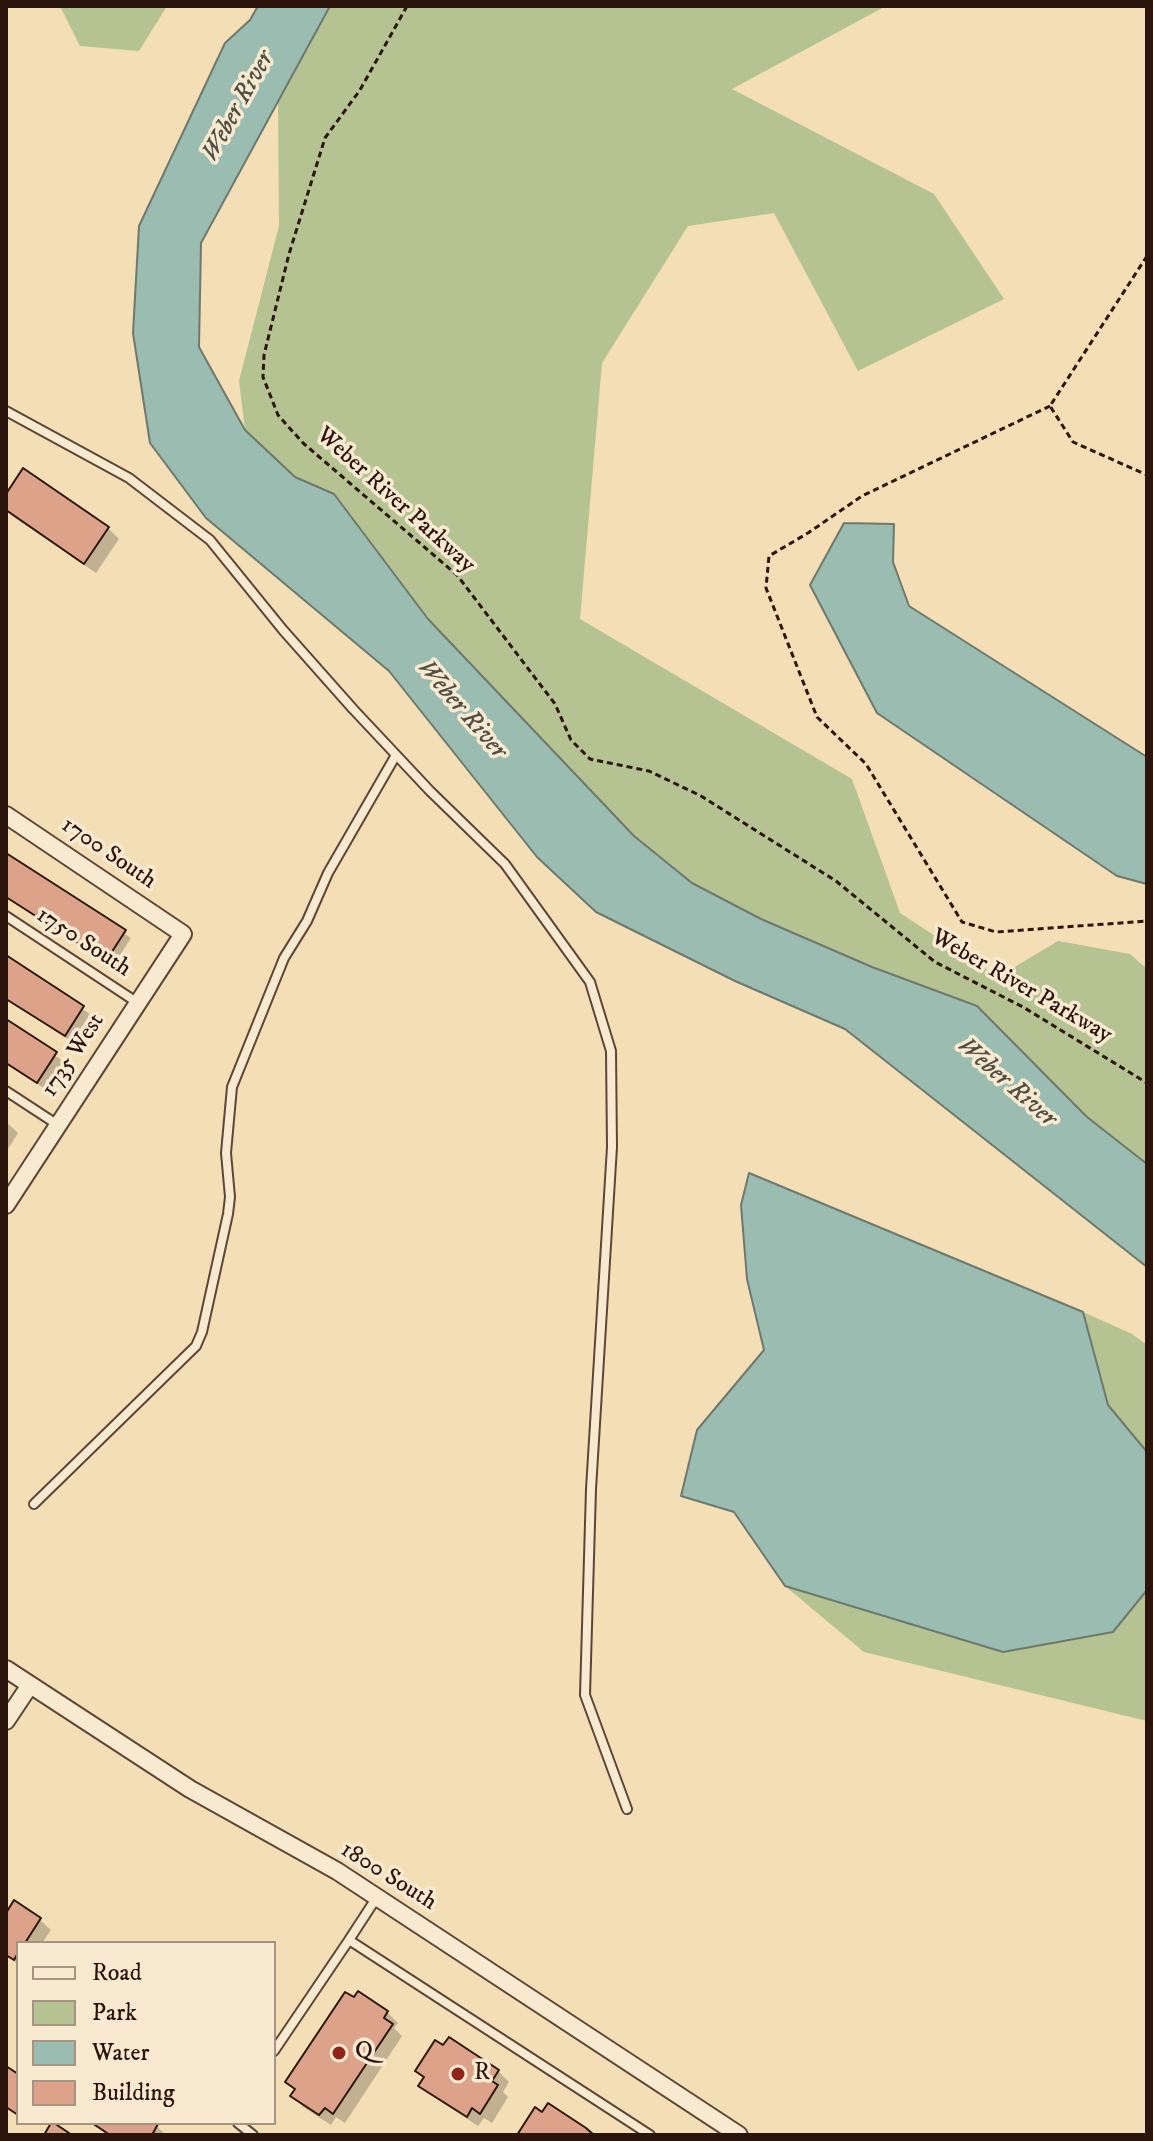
<!DOCTYPE html>
<style>
body{margin:0}
#map{position:relative;width:1153px;height:2141px;overflow:hidden;background:#f3deb6;font-family:"IM FELL DW Pica",serif}
canvas{display:block}
.frame{position:absolute;inset:0;border:8px solid #2b140b;pointer-events:none}
.legend{position:absolute;left:16px;top:1941px;width:260px;height:184px;box-sizing:border-box;background:#f7ead0;border:2px solid #a59481;margin:0;padding:10px 14px;list-style:none;font-size:24px;color:#2b140b}
.legend li{display:flex;align-items:center;gap:16px;height:40px}
.legend b{width:40px;border:2px solid #a59481}
</style>
<div id="map">
<canvas width="1153" height="2141"></canvas>
<div class="frame"></div>
<ul class="legend">
<li><b style="height:10px;background:#f7ead0"></b>Road</li>
<li><b style="height:22px;background:#b5c292"></b>Park</li>
<li><b style="height:22px;background:#9bbcb0"></b>Water</li>
<li><b style="height:22px;background:#dca28a"></b>Building</li>
</ul>
</div>
<script>
const g = document.querySelector('canvas').getContext('2d');
g.lineJoin = 'round';
function paint(path, color) { g.fillStyle = color; g.fill(path, 'evenodd'); }
const poly = rows => new Path2D(rows.map(r => 'M' + r).join(''));
function stroke(path, color, width, dash) { g.strokeStyle = color; g.lineWidth = width; g.lineCap = dash ? 'butt' : 'round'; g.setLineDash(dash || []); g.stroke(path); }
function write(font, color, halo, rows, align = 'center') {
  g.font = font + ' "IM FELL DW Pica",serif'; g.lineWidth = 7; g.setLineDash([]); g.textBaseline = 'middle'; g.strokeStyle = halo; g.fillStyle = color; for (const [text, x, y, turn = 0] of rows) {
    g.save(); g.translate(x, y); g.rotate((+turn || 0) * Math.PI / 180); g.textAlign = isNaN(turn) ? turn : align; if (halo) g.strokeText(text, 0, 0); g.fillText(text, 0, 0); g.restore();
  }
}
const green = poly([
 [60,6,167,6,139,51,80,46],
 [330,6,886,6,732,89,934,194,1004,299,858,371,774,213,688,226,602,363,580,619,852,779,900,913,998,977,1058,941,1130,954,1147,969,1147,1164,1087,1117,872,967,761,919,692,883,634,836,428,619,334,494,295,477,245,430,239,381,279,226,278,100],
 [1083,1312,1132,1334,1147,1345,1147,1452,1108,1405],
 [785,1586,1003,1652,1112,1632,1147,1590,1147,1721,864,1652]
]);
const water = poly([
 [258,6,330,6,201,243,199,347,245,430,295,477,334,494,428,619,634,836,692,883,761,919,872,967,977,1006,1087,1117,1147,1164,1147,1267,845,1029,735,981,596,912,537,857,389,671,206,518,150,443,133,333,139,226,225,43,250,20,258,6],
 [844,523,894,524,893,562,909,606,1147,757,1147,884,1117,876,877,713,810,585,844,523],
 [749,1173,1083,1312,1108,1405,1147,1452,1147,1590,1113,1632,1003,1652,785,1586,734,1512,681,1496,697,1430,764,1350,747,1279,741,1205,749,1173]
]);
const shadow = poly([
 [6,497,108,528,119,539,96,573,12,516,6,510],
 [6,855,131,938,113,966,6,897],
 [6,958,90,1014,72,1042,6,999],
 [6,1022,63,1061,45,1089,6,1064],
 [6,1122,18,1133,6,1152],
 [6,1917,40,1920,51,1930,42,1943,18,1943,18,1964,6,1956],
 [354,2000,387,2012,398,2023,394,2028,402,2036,345,2123,336,2117,331,2125,303,2107,293,2096,296,2090,287,2082],
 [418,2071,498,2071,509,2082,503,2092,508,2097,492,2123,484,2118,478,2126,432,2096,421,2085,425,2079],
 [90,2123,153,2123,166,2135,108,2135]
]);
const building = poly([
 [23,468,109,527,84,564,6,510,6,494,23,468],
 [6,853,126,930,106,961,6,897,6,853],
 [6,955,84,1006,65,1036,6,999,6,955],
 [6,1019,57,1052,37,1083,6,1063,6,1019],
 [14,1900,41,1918,25,1943,18,1943,18,1953,14,1960,6,1955,6,1913,14,1900],
 [358,1991,388,2011,384,2018,393,2024,333,2114,325,2108,319,2115,290,2096,295,2089,285,2082,345,1992,354,1997,358,1991],
 [449,2037,499,2070,492,2081,498,2085,480,2114,472,2108,467,2117,418,2086,424,2077,415,2071,435,2040,443,2045,449,2037],
 [6,2066,18,2074,18,2115,6,2107,6,2066],
 [548,2103,586,2128,594,2135,517,2135,535,2107,542,2112,548,2103],
 [51,2123,54,2123,72,2135,44,2135,51,2123],
 [92,2123,157,2123,158,2124,152,2135,110,2135,92,2123]
]);
const path = poly([
 [407,6,360,90,325,138,289,254,264,355,263,377,278,415,303,443,457,575,555,704,571,740,590,759,649,771,701,796,836,881,935,962,1023,1007,1147,1083],
 [1147,256,1050,406,1073,442,1147,475],
 [1050,406,862,496,808,533,769,556,766,588,817,717,866,764,962,922,996,932,1147,921]
]);
const service = poly([
 [6,411,129,478,210,540,283,630,353,709,430,791,505,864,590,982,611,1051,612,1147,591,1489,585,1695,627,1809],
 [6,916,138,1003],
 [6,1091,58,1125],
 [34,1504,196,1346,202,1332,228,1214,230,1197,226,1153,232,1087,284,958,307,921,328,873,396,755],
 [349,1940,377,1897],
 [274,2051,349,1940,650,2135],
 [238,2123,253,2135]
]);
const minor = poly([
 [6,815,183,934,6,1205],
 [6,1669,190,1789,337,1871,739,2135],
 [6,1721,30,1685]
]);
const markers = [
 [339,2053,8,"#8f2418"],
 [458,2074,8,"#8f2418"]
];
const streetNames = [
 ["Weber River Parkway",395,501,42],
 ["1700 South",108,854,34],
 ["1750 South",83,943,33],
 ["Weber River Parkway",1021,987,30],
 ["1735 West",74,1056,-57],
 ["1800 South",388,1877,32]
];
const poiNames = [
 ["Q",355,2053],
 ["R",474,2074]
];
const waterNames = [
 ["Weber River",239,107,-61],
 ["Weber River",461,710,49],
 ["Weber River",1006,1083,41]
];
paint(green, '#b5c292');
paint(water, '#9bbcb0');
stroke(water, '#6e796e', 2);
paint(shadow, '#0003');
paint(building, '#dca28a');
stroke(building, '#2b140b', 2);
stroke(service, '#5d4636', 12);
stroke(minor, '#5d4636', 20);
stroke(path, '#2b140b', 3, [6, 4]);
stroke(service, '#f7ead0', 8);
stroke(minor, '#f7ead0', 16);
for (const [x, y, r, color] of markers) { const dot = new Path2D(); dot.arc(x, y, r, 0, 2 * Math.PI); g.fillStyle = color; g.fill(dot); stroke(dot, '#f7ead0', 3); }
write('24px', '#2b140b', '#f7ead0', streetNames);
write('24px', '#2b140b', '#f7ead0', poiNames, 'left');
write('italic 26px', '#524f45', '#f7ead0', waterNames);
</script>
